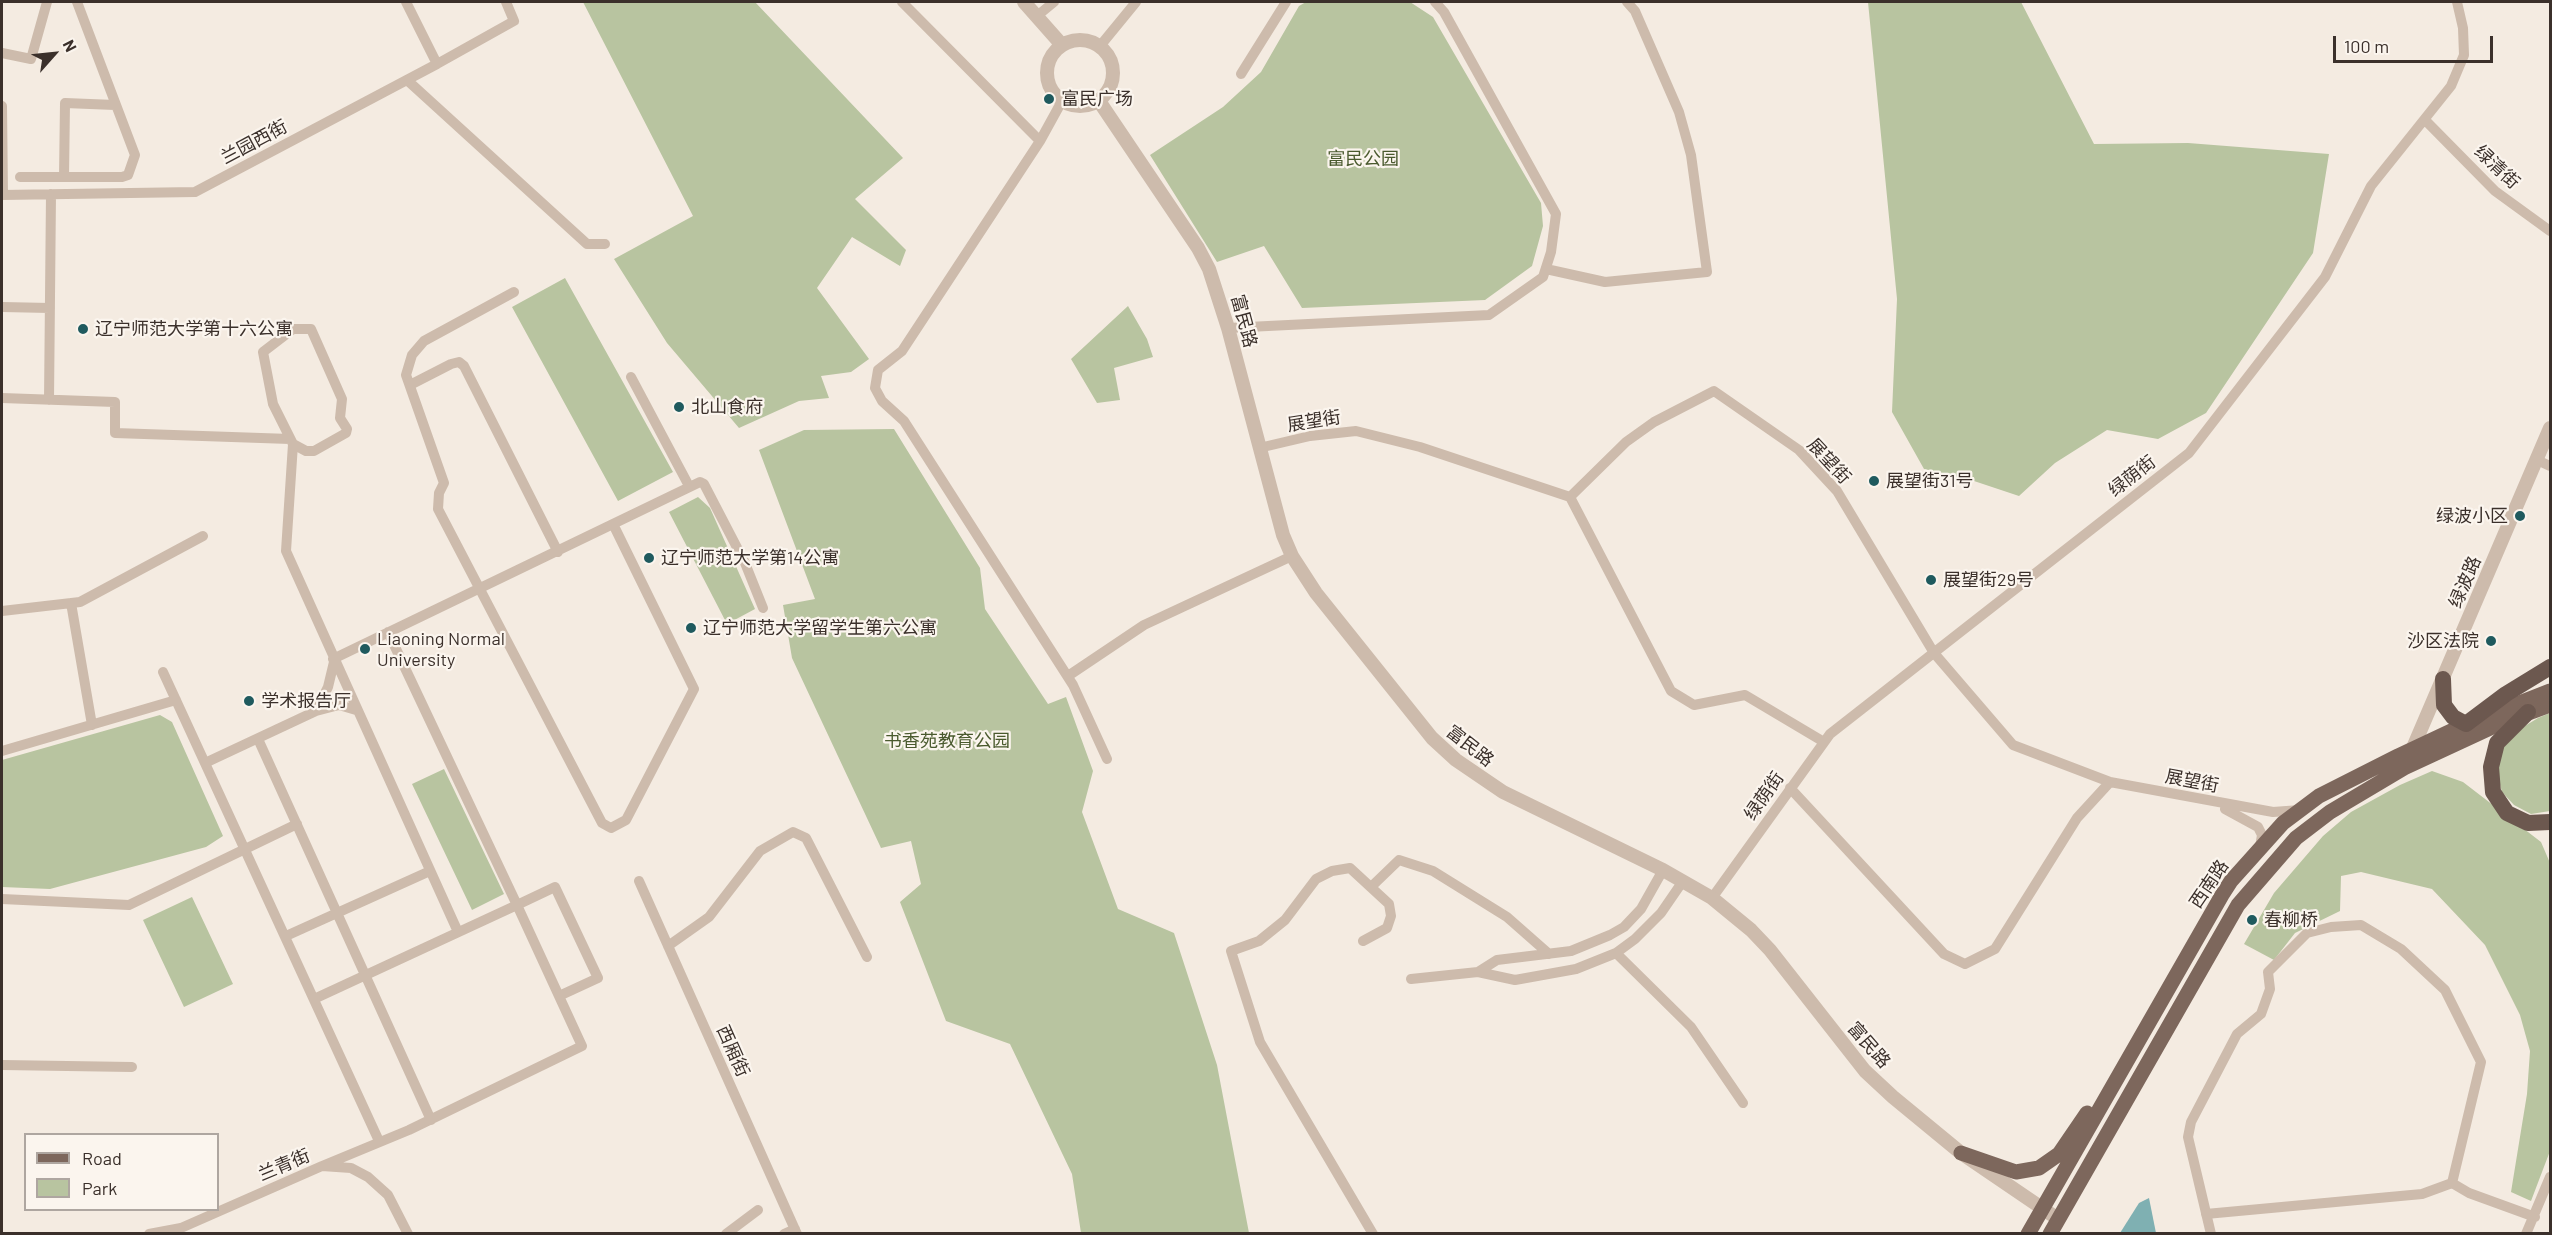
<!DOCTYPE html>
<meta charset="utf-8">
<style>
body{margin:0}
#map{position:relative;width:2552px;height:1235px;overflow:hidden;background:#f4ebe1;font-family:Barlow,sans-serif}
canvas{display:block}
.frame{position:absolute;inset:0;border:3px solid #3b302b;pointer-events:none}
.legend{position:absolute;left:24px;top:1133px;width:195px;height:78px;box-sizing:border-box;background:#fbf5ee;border:2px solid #aea6a0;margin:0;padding:8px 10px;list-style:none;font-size:18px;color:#3b302b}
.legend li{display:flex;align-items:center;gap:12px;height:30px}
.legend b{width:30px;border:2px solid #aea6a0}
.north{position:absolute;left:24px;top:24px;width:60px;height:60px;-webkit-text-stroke:4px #fbf5ee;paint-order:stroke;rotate:63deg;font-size:16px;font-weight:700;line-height:24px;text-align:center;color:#3b302b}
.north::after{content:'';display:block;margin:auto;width:21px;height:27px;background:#3b302b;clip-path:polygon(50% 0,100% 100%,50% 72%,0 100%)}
.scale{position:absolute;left:2333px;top:36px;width:160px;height:27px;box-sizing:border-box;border:3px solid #3b302b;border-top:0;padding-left:8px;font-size:18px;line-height:21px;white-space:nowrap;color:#3b302b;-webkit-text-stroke:4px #fbf5ee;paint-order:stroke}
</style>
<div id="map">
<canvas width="2552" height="1235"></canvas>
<div class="frame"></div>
<ul class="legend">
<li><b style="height:8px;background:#7d675c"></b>Road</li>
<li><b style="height:16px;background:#b8c4a0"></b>Park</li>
</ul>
<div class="north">N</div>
<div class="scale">100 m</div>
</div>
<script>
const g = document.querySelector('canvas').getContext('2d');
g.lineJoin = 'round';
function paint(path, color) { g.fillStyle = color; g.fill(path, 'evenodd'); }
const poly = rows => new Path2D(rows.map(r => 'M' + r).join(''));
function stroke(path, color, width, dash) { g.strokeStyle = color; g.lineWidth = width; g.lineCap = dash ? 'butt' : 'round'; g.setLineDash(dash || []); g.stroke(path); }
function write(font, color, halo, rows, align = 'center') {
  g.font = font + ' Barlow,"Noto Sans SC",sans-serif'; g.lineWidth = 4.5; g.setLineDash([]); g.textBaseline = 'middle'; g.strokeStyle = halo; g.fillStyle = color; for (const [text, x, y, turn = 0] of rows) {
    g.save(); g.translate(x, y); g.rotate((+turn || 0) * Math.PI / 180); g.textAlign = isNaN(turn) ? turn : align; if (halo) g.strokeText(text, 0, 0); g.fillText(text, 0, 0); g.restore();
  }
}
const green = poly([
 [583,2,755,2,903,158,855,199,906,250,900,266,852,237,817,288,869,359,851,372,821,376,829,398,799,401,739,428,667,343,614,259,693,216],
 [1306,2,1410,2,1433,17,1541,203,1543,226,1532,266,1485,300,1302,308,1264,246,1217,262,1150,155,1223,107,1261,72,1299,6],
 [1868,2,2021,2,2094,144,2188,143,2329,154,2313,253,2206,413,2158,439,2107,430,2055,463,2019,496,1971,480,1924,469,1892,412,1897,299],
 [565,278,673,472,618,501,512,307],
 [1128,306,1147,339,1153,357,1114,368,1120,400,1097,403,1071,359],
 [894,429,980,568,985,609,1048,704,1066,697,1093,771,1082,812,1118,909,1174,933,1217,1065,1249,1233,1081,1233,1072,1174,1010,1044,946,1021,900,902,921,884,911,841,881,848,792,658,783,605,815,599,759,450,804,430],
 [698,497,710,508,755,609,727,624,669,512],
 [2550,713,2550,811,2531,814,2514,805,2502,792,2497,773,2501,752,2510,735,2538,718],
 [160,715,172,722,223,836,206,847,50,889,2,887,2,760],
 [444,769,504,894,472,910,412,784],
 [2432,771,2463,782,2541,842,2550,863,2550,1151,2531,1201,2511,1192,2527,1094,2530,1051,2520,1015,2485,945,2432,889,2361,872,2341,876,2340,911,2295,933,2274,960,2244,944,2274,893,2323,836,2351,812,2400,785],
 [192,897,233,984,184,1007,143,920]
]);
const water = poly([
 [2149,1198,2156,1233,2120,1233,2139,1203]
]);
const minor = poly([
 [902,2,1040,141],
 [1037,16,1054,2],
 [1100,46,1136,2],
 [2,53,31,59,47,2],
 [437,64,514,21,506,2],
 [1241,74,1286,2],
 [407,80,587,244,605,244],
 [1062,101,1040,141,902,351,878,370,875,388,882,401,904,421,1073,685,1107,759],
 [2,106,3,195],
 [2426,121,2495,191,2550,231],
 [20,177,122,177,128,175,135,155,77,2],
 [64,177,65,103,115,105],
 [2,195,195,192,437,64,406,2],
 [1546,269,1605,282,1707,272,1691,155,1679,112,1635,11,1627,2],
 [514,292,424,341,412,355,406,375,444,483,439,493,438,509,602,823,611,828,626,820,694,689,613,524],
 [2,307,50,308],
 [1228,328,1489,315,1543,277,1551,252,1556,214,1444,12,1435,2],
 [631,377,689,486],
 [410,385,451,364,459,362,464,366,558,552],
 [2,398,115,402,115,433,290,439],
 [49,400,51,194],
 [293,444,306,451,314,451,346,433,347,429,340,418,342,399,311,329,293,329,263,352,273,404,293,444,286,551,458,932],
 [1259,448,1310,436,1356,431,1420,447,1570,497,1626,442,1654,422,1714,391,1799,450,1837,491,1934,653,2013,745,2110,782,2273,812,2300,810],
 [2537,460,2550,466],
 [1570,497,1671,691,1694,705,1745,695,1824,742],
 [71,603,92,725],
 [2,611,80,602,203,536],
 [333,659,700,482,704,484,745,563,763,608],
 [163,672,379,1141],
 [1068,676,1144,625,1292,556],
 [316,711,339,705,356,710],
 [258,739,431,1120],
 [2,751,176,700],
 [205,763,316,711,328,687,334,662],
 [1790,788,1944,954,1965,964,1995,949,2077,818,2110,782],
 [2225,809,2258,827,2262,835,2260,847],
 [639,881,797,1234],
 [1371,887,1399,860,1433,871,1507,917,1549,954],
 [1712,898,1830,734,2189,453,2325,277,2371,186,2451,86,2464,55,2463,28,2457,2],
 [2,899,129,905,297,824],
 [286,936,430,871],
 [1363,941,1387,928,1391,916,1389,904,1350,868,1332,871,1316,879,1285,920,1259,941,1231,951,1260,1042,1373,1234],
 [668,946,709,917,760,851,793,832,806,838,867,957],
 [1616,953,1691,1027,1743,1103],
 [1478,972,1497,960,1571,951,1610,935,1624,927,1641,909,1663,870],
 [1411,979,1478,972,1515,980,1576,969,1616,953,1635,939,1661,913,1683,881],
 [314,999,517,905,388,632],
 [2,1065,132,1067],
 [322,1166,409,1130,582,1046,517,905,555,887,598,978,559,996],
 [2206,1214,2422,1194,2452,1183,2469,1193,2535,1217],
 [149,1234,181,1228,322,1166,351,1168,368,1177,388,1195,408,1234],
 [726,1234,758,1210],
 [784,1234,795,1229],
 [2211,1234,2188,1137,2191,1122,2237,1034,2261,1014,2270,989,2268,972,2307,933,2331,927,2361,925,2401,949,2445,990,2481,1062,2452,1183],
 [2526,1234,2550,1177]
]);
const tertiary = poly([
 [1024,2,1062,45],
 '1047 73a33 33 0 1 1 66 0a33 33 0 1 1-66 0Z',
 [1099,101,1198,248,1209,269,1228,328,1283,535,1292,556,1316,593,1432,738,1456,760,1503,792,1663,870,1712,898,1751,930,1770,950,1865,1071,1893,1097,1961,1153,2058,1219],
 [2412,750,2550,428]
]);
const primary = poly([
 [1961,1153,2016,1172,2039,1168,2059,1154,2087,1113],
 [2028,1234,2222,895,2231,881,2283,823,2319,796,2398,756,2466,724,2550,691],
 [2050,1234,2238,905,2296,838,2330,812,2404,768,2499,724,2550,705]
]);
const trunk = poly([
 [2443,679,2444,705,2453,717,2466,724,2506,694,2550,667],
 [2528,712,2497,743,2491,767,2493,792,2507,813,2528,823,2550,822]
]);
const markers = [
 [1049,99,6,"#1f5a5e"],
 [83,329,6,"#1f5a5e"],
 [679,407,6,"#1f5a5e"],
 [1874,481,6,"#1f5a5e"],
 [2520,516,6,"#1f5a5e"],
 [649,558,6,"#1f5a5e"],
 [1931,580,6,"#1f5a5e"],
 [691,628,6,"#1f5a5e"],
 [2491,641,6,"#1f5a5e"],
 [365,649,6,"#1f5a5e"],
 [249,701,6,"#1f5a5e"],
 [2252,920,6,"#1f5a5e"]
];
const poiNames = [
 ["富民广场",1061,99],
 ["辽宁师范大学第十六公寓",95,329],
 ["北山食府",691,407],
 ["展望街31号",1886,481],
 ["绿波小区",2508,516,"right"],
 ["辽宁师范大学第14公寓",661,558],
 ["展望街29号",1943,580],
 ["辽宁师范大学留学生第六公寓",703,628],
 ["Liaoning Normal",377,639],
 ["University",377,660],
 ["沙区法院",2479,641,"right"],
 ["学术报告厅",261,701],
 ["春柳桥",2264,920]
];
const streetNames = [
 ["兰园西街",254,142,-28],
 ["绿清街",2497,167,43],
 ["富民路",1244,321,75],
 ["展望街",1314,421,-9],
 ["展望街",1829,461,47],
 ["绿荫街",2132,476,-38],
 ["绿波路",2465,582,-67],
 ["富民路",1470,746,38],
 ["展望街",2192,781,11],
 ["绿荫街",1764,796,-55],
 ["西南路",2209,884,-56],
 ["富民路",1869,1045,49],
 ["西厢街",733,1051,66],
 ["兰青街",284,1165,-23]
];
const parkNames = [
 ["富民公园",1363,159],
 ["书香苑教育公园",947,741]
];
paint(green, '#b8c4a0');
paint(water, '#7fb0b2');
stroke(minor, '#cdbbac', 10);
stroke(tertiary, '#cdbbac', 14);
stroke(primary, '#7d675c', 15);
stroke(trunk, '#6c584f', 16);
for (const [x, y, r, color] of markers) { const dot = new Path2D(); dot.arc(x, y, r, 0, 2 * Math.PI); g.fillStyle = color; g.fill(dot); stroke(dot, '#fbf5ee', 2); }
write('18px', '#3b302b', '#fbf5ee', poiNames, 'left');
write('18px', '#3b302b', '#fbf5ee', streetNames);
write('18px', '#4a5a2e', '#fbf5ee', parkNames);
</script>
